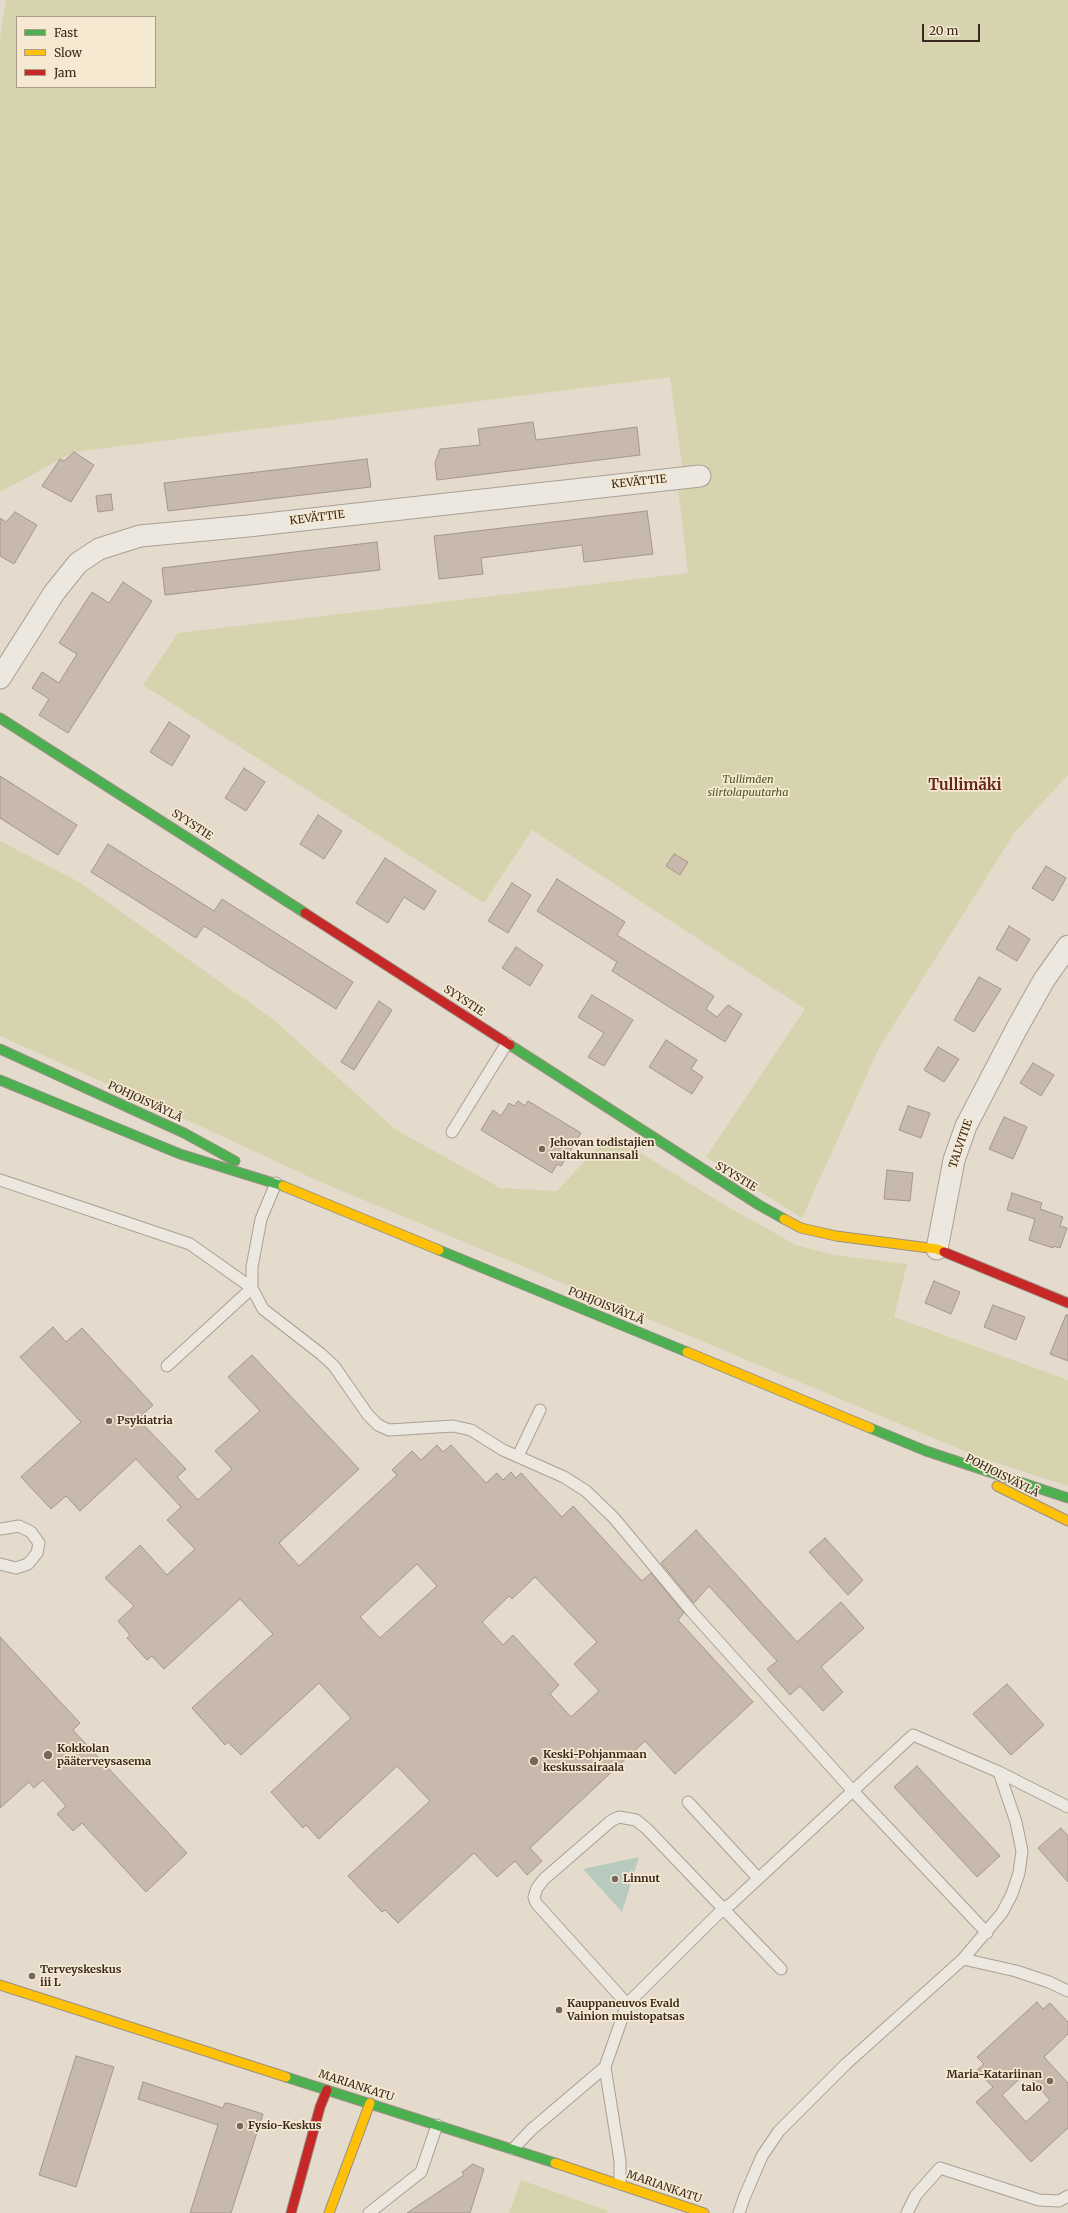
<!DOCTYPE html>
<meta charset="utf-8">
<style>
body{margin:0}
#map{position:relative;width:1068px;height:2213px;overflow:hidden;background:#e4dbcc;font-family:Merriweather,serif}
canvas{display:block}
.legend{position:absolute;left:16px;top:16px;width:140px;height:72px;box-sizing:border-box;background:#f6e9d2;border:1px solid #aa9c8a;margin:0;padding:5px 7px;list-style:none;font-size:12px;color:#39281d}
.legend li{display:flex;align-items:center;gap:8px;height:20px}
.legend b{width:20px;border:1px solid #aa9c8a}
.scale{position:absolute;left:922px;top:24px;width:58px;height:18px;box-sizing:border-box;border:2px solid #39281d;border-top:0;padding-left:5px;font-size:12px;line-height:14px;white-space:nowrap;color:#39281d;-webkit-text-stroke:3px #f6e9d2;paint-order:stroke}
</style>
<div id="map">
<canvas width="1068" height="2213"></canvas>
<ul class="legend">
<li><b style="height:5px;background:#4caf50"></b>Fast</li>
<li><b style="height:5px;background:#ffc107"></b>Slow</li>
<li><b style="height:5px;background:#c62828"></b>Jam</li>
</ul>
<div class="scale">20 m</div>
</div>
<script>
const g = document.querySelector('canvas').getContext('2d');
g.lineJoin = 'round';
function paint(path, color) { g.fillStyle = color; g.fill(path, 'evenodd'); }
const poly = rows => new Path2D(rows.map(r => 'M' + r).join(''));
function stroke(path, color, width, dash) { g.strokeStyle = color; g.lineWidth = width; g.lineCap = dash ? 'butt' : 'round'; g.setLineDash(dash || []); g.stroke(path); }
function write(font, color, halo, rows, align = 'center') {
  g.font = font + ' Merriweather,serif'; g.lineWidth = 3.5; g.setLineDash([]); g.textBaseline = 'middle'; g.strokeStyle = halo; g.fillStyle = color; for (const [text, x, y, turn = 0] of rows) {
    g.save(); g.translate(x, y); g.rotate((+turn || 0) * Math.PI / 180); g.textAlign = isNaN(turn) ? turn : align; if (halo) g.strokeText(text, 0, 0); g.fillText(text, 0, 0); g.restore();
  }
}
const green = poly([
 [6,0,1068,0,1068,775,1015,832,879,1048,802,1218,706,1157,805,1009,532,830,484,903,143,685,178,633,688,573,678,488,682,466,670,377,74,452,0,492,0,38],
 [17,17,155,17,155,87,17,87],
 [0,841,79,882,274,1020,395,1129,500,1188,557,1191,610,1134,728,1207,796,1245,834,1255,907,1264,894,1317,1068,1380,1068,1486,979,1457,316,1180,168,1111,0,1036],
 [521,2180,608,2211,607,2213,509,2213]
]);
const water = poly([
 [639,1857,622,1912,583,1869]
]);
const building = poly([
 [533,422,536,440,637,427,640,455,437,480,435,463,440,449,480,445,478,429,533,422],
 [74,452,94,465,71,502,42,486,60,459,64,461,74,452],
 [367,459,371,487,168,511,164,483,367,459],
 [111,494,113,510,98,512,96,496,111,494],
 [647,511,653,554,584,562,582,545,481,558,483,574,439,579,434,536,647,511],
 [15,512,37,525,14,564,0,556,0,518,6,522,15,512],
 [377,542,380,570,165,595,162,568,377,542],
 [123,582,152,601,68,733,39,715,49,699,32,688,42,672,59,683,77,654,59,643,92,592,109,603,123,582],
 [169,722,190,736,172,766,150,752,169,722],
 [244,768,265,782,246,811,225,798,244,768],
 [0,776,77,825,58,855,0,818,0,776],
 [318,815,342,831,324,859,300,844,318,815],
 [108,844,214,911,222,899,353,982,336,1009,204,926,196,938,91,872,108,844],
 [674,854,688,862,680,875,666,866,674,854],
 [385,858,436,891,424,910,404,897,388,923,356,903,385,858],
 [1046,866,1066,878,1053,901,1032,888,1046,866],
 [557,879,625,922,617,935,714,996,706,1009,717,1017,728,1005,742,1014,725,1042,612,971,617,962,537,911,557,879],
 [512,883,531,895,508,933,488,921,512,883],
 [1009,926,1030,939,1017,961,996,949,1009,926],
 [516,947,543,965,530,986,502,968,516,947],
 [979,977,1001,989,974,1032,954,1020,979,977],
 [592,995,633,1020,604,1066,588,1057,604,1033,578,1017,592,995],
 [379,1001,392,1010,354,1070,341,1062,379,1001],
 [666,1040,697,1060,691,1069,703,1077,692,1094,649,1067,666,1040],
 [938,1047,959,1059,944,1082,924,1070,938,1047],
 [1033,1063,1054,1075,1041,1096,1020,1083,1033,1063],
 [518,1101,525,1106,528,1101,581,1133,561,1166,557,1164,552,1173,481,1130,493,1110,501,1116,509,1103,514,1106,518,1101],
 [908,1106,930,1113,921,1138,899,1130,908,1106],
 [1004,1117,1027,1127,1013,1159,989,1149,1004,1117],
 [887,1170,913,1173,910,1201,884,1199,887,1170],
 [1012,1193,1042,1203,1040,1209,1063,1217,1060,1226,1067,1228,1060,1248,1053,1246,1053,1248,1029,1240,1035,1219,1007,1210,1012,1193],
 [934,1281,960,1292,951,1314,925,1303,934,1281],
 [993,1305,1025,1317,1016,1340,984,1327,993,1305],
 [1066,1315,1068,1315,1068,1361,1050,1354,1066,1315],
 [53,1327,66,1342,82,1328,153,1405,138,1419,186,1469,177,1477,198,1500,232,1469,215,1451,260,1411,228,1377,252,1355,359,1469,279,1543,299,1566,397,1475,392,1470,412,1451,421,1460,437,1445,443,1452,451,1445,486,1483,497,1473,503,1480,511,1472,516,1478,521,1473,562,1517,573,1506,642,1581,651,1573,684,1613,678,1620,753,1702,675,1774,645,1741,530,1848,542,1861,527,1875,515,1861,497,1877,474,1853,398,1923,385,1910,382,1912,348,1876,430,1801,397,1766,319,1839,306,1825,303,1828,271,1792,351,1718,319,1683,241,1755,228,1742,225,1745,192,1708,273,1634,240,1599,164,1669,152,1656,147,1660,127,1638,130,1635,118,1621,134,1606,105,1578,140,1545,167,1575,195,1549,167,1520,181,1507,136,1459,80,1511,66,1496,51,1509,21,1477,81,1422,20,1357,53,1327],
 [417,1564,437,1586,380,1638,360,1617,417,1564],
 [535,1577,597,1642,574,1664,599,1691,571,1717,550,1694,559,1685,513,1635,503,1645,482,1622,509,1596,512,1599,535,1577],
 [696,1530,797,1642,841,1602,864,1628,821,1667,843,1692,823,1711,800,1686,790,1695,767,1669,777,1661,709,1586,694,1603,661,1563,696,1530],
 [825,1538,863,1580,848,1595,809,1552,825,1538],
 [0,1637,80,1723,73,1730,187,1853,146,1892,82,1823,73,1831,57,1814,66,1806,43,1780,34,1788,29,1782,0,1808,0,1637],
 [1007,1684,1044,1725,1011,1755,973,1714,1007,1684],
 [917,1766,1000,1856,977,1877,894,1787,917,1766],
 [1061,1828,1068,1836,1068,1882,1038,1848,1061,1828],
 [1037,2002,1043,2009,1050,2003,1068,2022,1068,2034,1044,2057,1068,2083,1068,2128,1031,2162,976,2102,993,2087,977,2070,984,2064,977,2057,1037,2002],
 [1026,2073,1050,2100,1026,2122,1002,2095,1026,2073],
 [76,2056,114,2067,76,2187,39,2175,76,2056],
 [143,2082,223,2108,225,2103,228,2103,263,2114,231,2213,190,2213,218,2125,138,2099,143,2082],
 [473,2164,484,2169,470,2213,407,2213,464,2175,462,2172,473,2164]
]);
const lane = poly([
 [452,1132,507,1043],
 [0,1180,190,1244,252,1288],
 [276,1183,261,1219,252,1267,252,1288,263,1309,321,1354,334,1366,368,1415,378,1425,389,1430,453,1426,471,1430,503,1450,564,1477,586,1491,614,1518,692,1612,852,1790,987,1933],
 [167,1366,252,1288],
 [518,1456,540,1410],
 [0,1529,19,1526,31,1532,39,1543,37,1553,28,1564,16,1568,0,1564],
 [999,1772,1068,1807],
 [688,1802,758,1878],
 [963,1959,1016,1971,1049,1982,1068,1991],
 [627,2004,536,1903,534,1897,537,1888,544,1879,611,1821,619,1817,636,1820,647,1829,781,1969],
 [513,2149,531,2130,605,2067],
 [620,2184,620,2161,605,2067,627,2004,724,1908,731,1904,913,1735,999,1772,1016,1822,1022,1851,1019,1873,1012,1894,1002,1913,963,1959,846,2064,779,2131,762,2156,744,2198,739,2213],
 [369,2213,421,2172,437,2125],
 [907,2213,916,2195,940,2168,1039,2200,1059,2201,1068,2196]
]);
const street = poly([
 [0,678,54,593,78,563,99,549,140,536,248,526,700,476],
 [937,1249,954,1160,966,1126,1017,1028,1044,980,1068,946]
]);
const fast = poly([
 [0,718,305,913],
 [510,1045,759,1205,784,1219],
 [0,1049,184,1133,235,1161],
 [0,1080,180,1154,283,1186],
 [439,1250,687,1352],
 [870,1428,926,1451,1068,1498],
 [286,2077,555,2163]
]);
const slow = poly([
 [283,1186,439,1250],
 [784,1219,801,1228,836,1236,937,1249,944,1252],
 [687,1352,870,1428],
 [997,1486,1068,1521],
 [0,1985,286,2077],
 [555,2163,704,2213],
 [329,2213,370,2103]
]);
const jam = poly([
 [305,913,510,1045],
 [944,1252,1068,1303],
 [291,2213,320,2107,327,2090]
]);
const markers = [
 [542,1149,4,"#75675a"],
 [109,1421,4,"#75675a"],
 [48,1755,5,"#75675a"],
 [534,1761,5,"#75675a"],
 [615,1879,4,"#75675a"],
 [32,1976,4,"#75675a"],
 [559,2010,4,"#75675a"],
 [1050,2081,4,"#75675a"],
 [240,2126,4,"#75675a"]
];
const streetNames = [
 ["KEVÄTTIE",639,482,-6],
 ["KEVÄTTIE",317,518,-7],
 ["SYYSTIE",192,825,33],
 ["SYYSTIE",464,1001,33],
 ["POHJOISVÄYLÄ",145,1102,25],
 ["TALVITIE",961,1144,-71],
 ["SYYSTIE",736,1177,31],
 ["POHJOISVÄYLÄ",606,1306,22],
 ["POHJOISVÄYLÄ",1002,1476,27],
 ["MARIANKATU",356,2086,18],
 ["MARIANKATU",664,2187,19]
];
const parkNames = [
 ["Tullimäen",748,780],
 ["siirtolapuutarha",748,793]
];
const poiNames = [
 ["Jehovan todistajien",550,1143],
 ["valtakunnansali",550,1156],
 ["Psykiatria",117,1421],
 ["Kokkolan",57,1749],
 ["pääterveysasema",57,1762],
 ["Keski-Pohjanmaan",543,1755],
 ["keskussairaala",543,1768],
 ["Linnut",623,1879],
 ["Terveyskeskus",40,1970],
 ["iii L",40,1983],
 ["Kauppaneuvos Evald",567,2004],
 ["Vainion muistopatsas",567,2017],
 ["Maria-Katariinan",1042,2075,"right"],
 ["talo",1042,2088,"right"],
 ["Fysio-Keskus",248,2126]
];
const districtNames = [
 ["Tullimäki",965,786]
];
paint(green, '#d7d3ae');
paint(water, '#b8cabd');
paint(building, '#c8b9ad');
stroke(building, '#a5968b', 1);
stroke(lane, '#a9a096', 13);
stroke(street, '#a9a096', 23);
stroke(fast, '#999085', 11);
stroke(slow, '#999085', 11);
stroke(jam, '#999085', 11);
stroke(lane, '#ece7df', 11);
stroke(street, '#ece7df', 21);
stroke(fast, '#4caf50', 9);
stroke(slow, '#ffc107', 9);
stroke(jam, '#c62828', 9);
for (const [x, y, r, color] of markers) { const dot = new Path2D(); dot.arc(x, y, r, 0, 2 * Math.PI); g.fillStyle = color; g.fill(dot); stroke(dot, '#f6e9d2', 1.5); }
write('11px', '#39281d', '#f6e9d2', streetNames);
write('italic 11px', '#4e5623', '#f6e9d2', parkNames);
write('bold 11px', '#39281d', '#f6e9d2', poiNames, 'left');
write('bold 15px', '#67251c', '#f6e9d2', districtNames);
</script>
